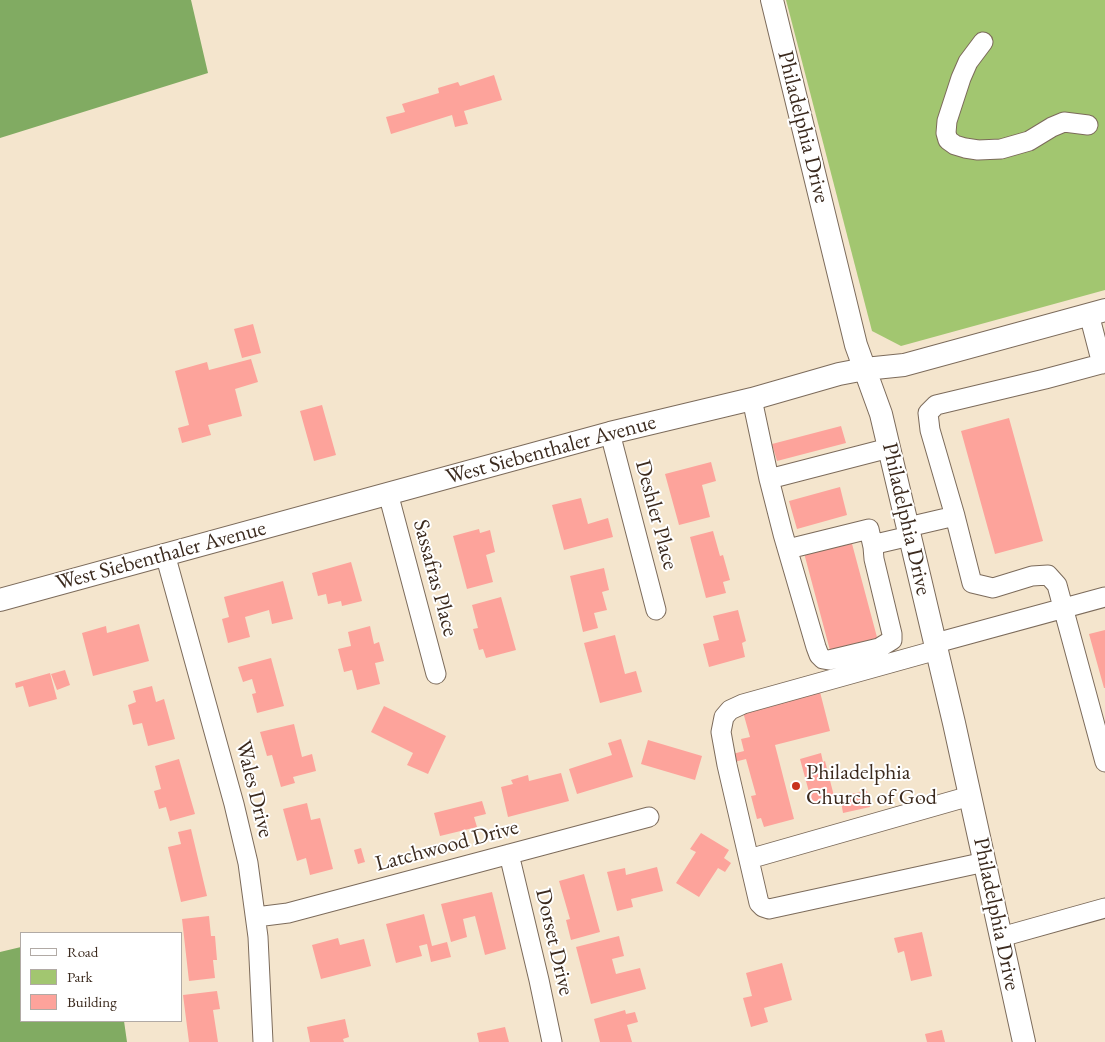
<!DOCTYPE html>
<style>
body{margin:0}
#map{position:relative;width:1105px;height:1042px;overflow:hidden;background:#f4e5cd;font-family:"EB Garamond",serif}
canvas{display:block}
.legend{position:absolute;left:20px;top:932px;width:162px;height:90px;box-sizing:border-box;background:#fff;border:1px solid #b1aaa5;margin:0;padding:6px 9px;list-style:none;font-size:15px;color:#3b2a1e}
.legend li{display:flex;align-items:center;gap:10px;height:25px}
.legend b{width:25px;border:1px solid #b1aaa5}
</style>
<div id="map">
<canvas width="1105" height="1042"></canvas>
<ul class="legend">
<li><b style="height:6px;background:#fff"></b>Road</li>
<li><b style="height:14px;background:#a2c670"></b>Park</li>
<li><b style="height:14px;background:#fda39b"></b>Building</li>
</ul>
</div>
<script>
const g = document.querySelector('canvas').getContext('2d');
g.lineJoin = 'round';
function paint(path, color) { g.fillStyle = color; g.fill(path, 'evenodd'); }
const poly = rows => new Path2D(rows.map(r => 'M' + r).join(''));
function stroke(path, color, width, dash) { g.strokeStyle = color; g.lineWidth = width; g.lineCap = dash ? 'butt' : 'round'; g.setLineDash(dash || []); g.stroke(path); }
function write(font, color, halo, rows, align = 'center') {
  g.font = font + ' "EB Garamond",serif'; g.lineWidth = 4; g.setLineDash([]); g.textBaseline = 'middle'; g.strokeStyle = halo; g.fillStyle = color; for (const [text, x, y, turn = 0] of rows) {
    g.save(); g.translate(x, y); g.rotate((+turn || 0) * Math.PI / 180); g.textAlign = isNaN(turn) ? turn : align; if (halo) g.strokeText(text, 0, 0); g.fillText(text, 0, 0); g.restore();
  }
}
const green = poly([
 [786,0,1105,0,1105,290,901,346,872,331]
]);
const forest = poly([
 [0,0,191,0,208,73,0,138],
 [21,947,21,1021,124,1021,127,1042,0,1042,0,952]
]);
const building = poly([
 [494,75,502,100,464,111,468,124,455,127,452,115,391,134,386,117,405,112,402,104,439,93,438,88,458,82,460,86],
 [253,324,261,353,242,358,234,329],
 [251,359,258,382,235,389,242,416,208,425,211,435,182,443,178,428,189,425,175,371,207,362,209,370],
 [322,405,336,455,314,461,300,411],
 [1009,418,1043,541,995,554,961,431],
 [841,426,846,443,777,461,772,444],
 [711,462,716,481,702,485,710,517,679,525,665,474],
 [840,487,847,515,797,529,789,501],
 [581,498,588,524,608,518,613,537,564,550,552,505],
 [479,529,480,533,490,530,495,552,486,555,493,582,467,589,453,536],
 [713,531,720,556,723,555,730,580,723,582,726,593,706,598,690,537],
 [851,540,878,641,831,654,804,553],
 [351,562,362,601,342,606,341,601,328,604,326,594,318,596,312,573],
 [604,568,609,590,602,592,607,610,594,613,598,628,583,632,570,576],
 [283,581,293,619,272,624,269,610,245,617,250,637,228,643,222,619,229,617,224,597],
 [501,597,516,650,486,658,483,649,479,650,473,629,478,628,472,605],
 [738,610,746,641,742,643,745,657,709,667,703,644,719,640,713,616],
 [139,624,149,661,93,676,82,633,106,626,107,633],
 [370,626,374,644,379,642,384,661,375,663,380,684,357,690,352,670,344,672,338,649,351,646,348,632],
 [1105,630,1105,688,1104,688,1089,634],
 [615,635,625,674,636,671,642,692,600,703,584,643],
 [271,658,284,706,257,713,252,694,256,693,252,679,243,682,238,667],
 [65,670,70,685,57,690,51,674],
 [50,673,57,699,29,707,23,686,16,688,15,683],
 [152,686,156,702,164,699,175,739,148,746,142,723,133,725,128,705,136,702,133,691],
 [820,692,830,731,775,745,794,819,764,827,761,818,757,819,751,796,756,795,746,759,719,766,717,758,744,751,741,739,750,737,743,712],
 [384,706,446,736,428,774,407,765,413,753,371,732],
 [294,724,302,757,312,754,316,771,293,777,295,783,281,787,272,755,267,756,260,732],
 [621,739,633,777,577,794,569,769,612,755,608,743],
 [648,740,702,756,695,780,641,764],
 [821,753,823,762,825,761,834,796,812,803,800,759],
 [179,759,195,814,170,821,166,807,159,809,154,791,161,789,155,766],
 [561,773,569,801,508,817,501,787,513,784,511,780,528,775,529,781],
 [867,791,870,807,843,813,840,796],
 [482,801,486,814,474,817,477,827,440,836,434,813],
 [307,803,311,820,320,818,333,869,310,875,306,858,297,861,283,809],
 [191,829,207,896,181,902,168,847,181,844,178,832],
 [701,833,729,850,724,858,731,863,725,872,718,868,699,897,676,883,696,852,690,849],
 [361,848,365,862,358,864,354,850],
 [657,867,663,891,631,899,633,907,617,911,607,872,625,868,626,875],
 [584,874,600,932,571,940,566,920,570,919,559,881],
 [492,892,506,949,485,955,475,916,463,919,467,937,451,942,441,904],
 [424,914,432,946,447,942,451,957,431,962,427,944,419,946,422,956,396,963,386,924],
 [209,916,211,936,215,936,217,960,213,960,215,978,189,981,182,919],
 [922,932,932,976,911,981,904,951,898,953,894,938],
 [619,936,624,956,612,959,616,974,640,968,646,989,591,1004,576,947],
 [338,938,340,945,364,939,371,966,321,979,312,945],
 [782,963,792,1000,764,1008,768,1022,751,1027,743,998,752,996,746,973],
 [217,991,220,1009,213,1010,218,1042,189,1042,183,995],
 [625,1010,626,1014,635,1012,638,1022,627,1025,632,1042,600,1042,594,1019],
 [345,1019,349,1037,343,1039,344,1042,310,1042,307,1027],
 [505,1027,509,1042,479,1042,477,1033],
 [942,1030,945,1042,927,1042,925,1034]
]);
const minor = poly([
 [983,42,968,62,961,78,947,121,946,133,948,140,955,145,965,148,978,150,1001,149,1029,141,1052,127,1064,122,1088,125],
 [1089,314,1102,364],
 [752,399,769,479,783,534,816,647,819,655,823,659,829,660,879,648,892,640,892,634,874,559,873,547,880,543,910,536],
 [610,433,656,610],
 [769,479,889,448],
 [388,493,436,674],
 [955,516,972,583,993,588,1032,576,1048,575,1057,585,1105,762],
 [908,527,955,516,930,430,928,413,936,405,1045,379,1105,363],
 [788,549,869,529,873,547],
 [165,554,234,804,248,863,258,937,263,1042],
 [936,643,1105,597],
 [937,650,743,704,730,710,724,717,721,732,727,765,759,903,763,907,769,909,985,862],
 [509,854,539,980,552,1042],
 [749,859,970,796],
 [256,917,288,913,649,817],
 [1001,937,1105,908]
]);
const major = poly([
 [772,0,856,345,881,414,954,723,1024,1042],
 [0,600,610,433,752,399,839,374,865,369,904,365,1105,310]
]);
const markers = [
 [796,786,5,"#c8321e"]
];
const streetNames = [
 ["Philadelphia Drive",803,127,76],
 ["West Siebenthaler Avenue",551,450,-15],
 ["Deshler Place",656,515,75],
 ["Philadelphia Drive",906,519,77],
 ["West Siebenthaler Avenue",161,556,-15],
 ["Sassafras Place",435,578,75],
 ["Wales Drive",254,789,76],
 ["Latchwood Drive",447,846,-15],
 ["Philadelphia Drive",996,914,78],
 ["Dorset Drive",554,942,77]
];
const poiNames = [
 ["Philadelphia",806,773],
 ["Church of God",806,798]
];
paint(green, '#a2c670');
paint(forest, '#81ab62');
paint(building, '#fda39b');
stroke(minor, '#7c6b5b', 21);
stroke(major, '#7c6b5b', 24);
stroke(minor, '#fff', 19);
stroke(major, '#fff', 22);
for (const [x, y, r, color] of markers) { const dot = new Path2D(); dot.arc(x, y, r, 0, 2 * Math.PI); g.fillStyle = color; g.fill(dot); stroke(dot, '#fff', 2); }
write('22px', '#3b2a1e', '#fff', streetNames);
write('22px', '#3b2a1e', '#fff', poiNames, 'left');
</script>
